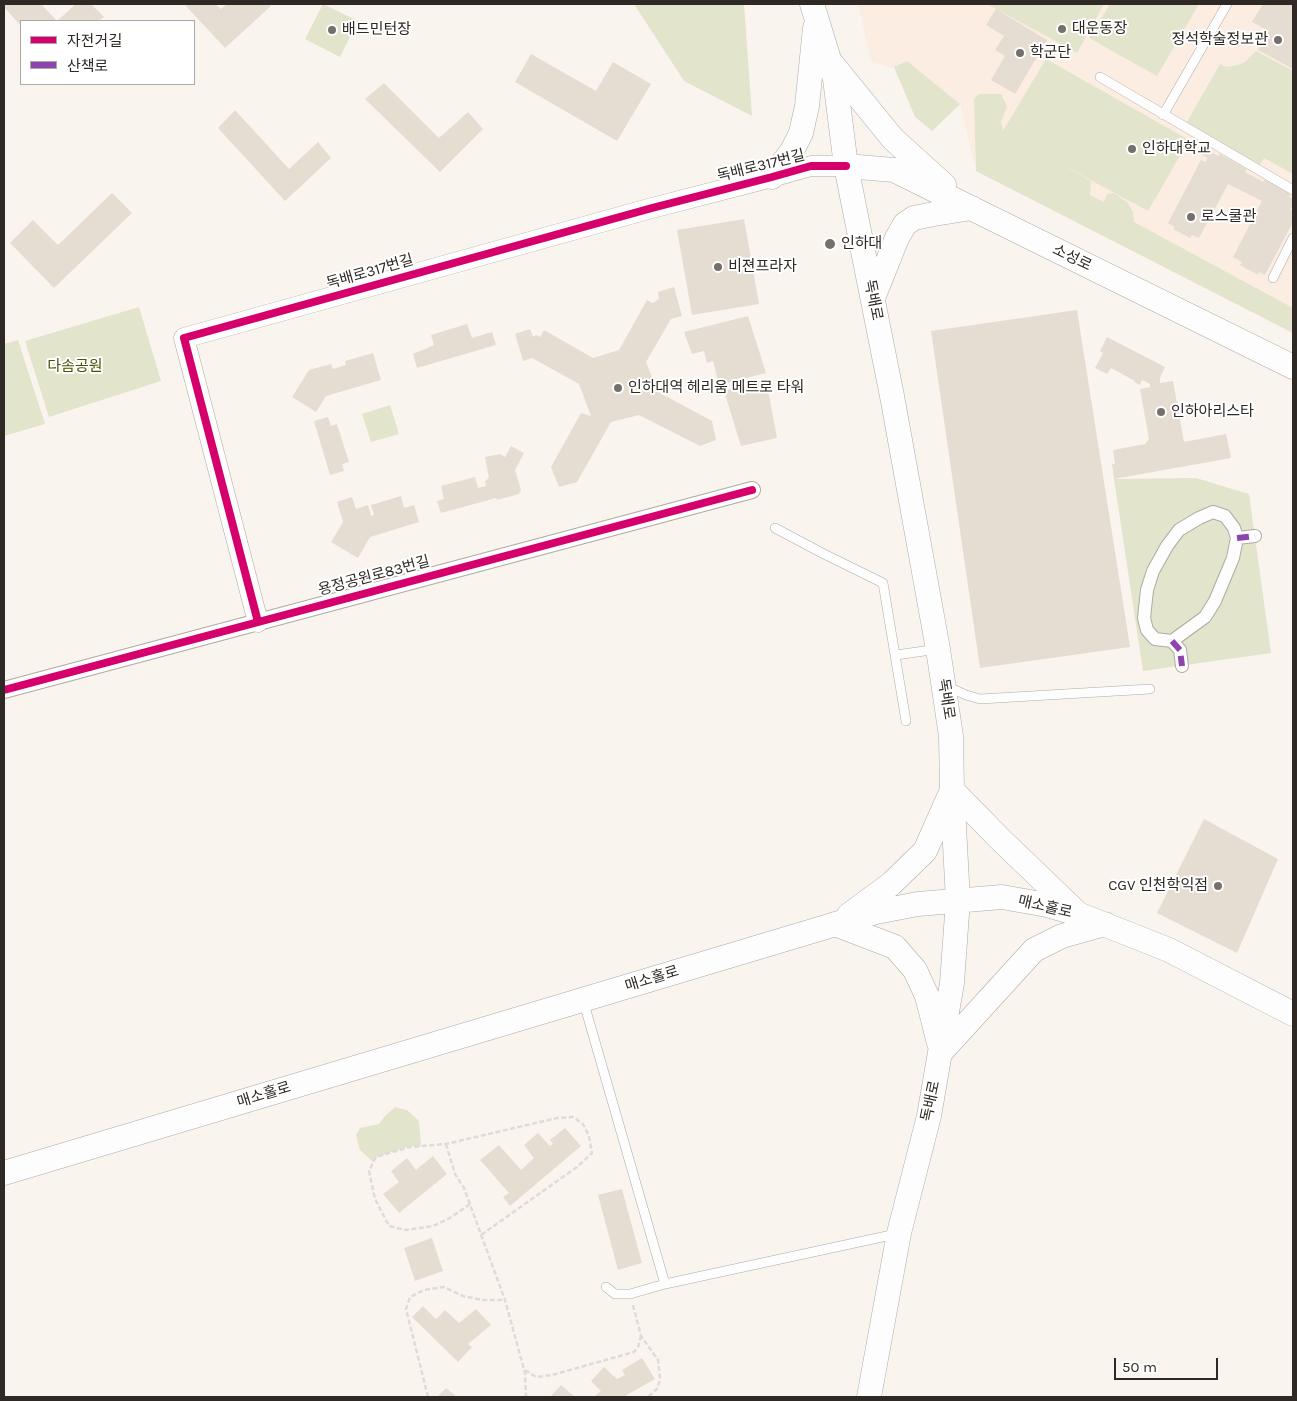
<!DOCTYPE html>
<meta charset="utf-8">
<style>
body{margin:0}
#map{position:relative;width:1297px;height:1401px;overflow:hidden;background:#faf4ef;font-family:Karla,"Noto Sans KR",sans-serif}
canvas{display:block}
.frame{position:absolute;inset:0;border:5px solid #2e2924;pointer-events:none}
.legend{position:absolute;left:20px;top:20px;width:175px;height:65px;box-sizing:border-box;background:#fff;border:1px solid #aba9a7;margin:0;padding:6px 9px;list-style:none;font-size:15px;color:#2e2924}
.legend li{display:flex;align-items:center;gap:10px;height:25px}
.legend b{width:25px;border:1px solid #aba9a7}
.scale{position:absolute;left:1114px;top:1358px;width:104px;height:22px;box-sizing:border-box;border:2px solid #2e2924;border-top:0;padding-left:6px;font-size:15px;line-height:18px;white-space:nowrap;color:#2e2924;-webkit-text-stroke:4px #fff;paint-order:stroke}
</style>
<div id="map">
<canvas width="1297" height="1401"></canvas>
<div class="frame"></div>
<ul class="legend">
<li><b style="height:6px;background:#d6006c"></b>자전거길</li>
<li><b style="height:6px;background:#8e44ad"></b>산책로</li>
</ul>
<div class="scale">50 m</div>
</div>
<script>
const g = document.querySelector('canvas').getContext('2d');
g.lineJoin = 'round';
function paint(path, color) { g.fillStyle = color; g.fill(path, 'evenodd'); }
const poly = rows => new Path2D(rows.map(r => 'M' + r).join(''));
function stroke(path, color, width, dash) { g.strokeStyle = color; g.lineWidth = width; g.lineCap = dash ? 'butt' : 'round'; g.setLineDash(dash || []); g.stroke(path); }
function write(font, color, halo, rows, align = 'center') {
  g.font = font + ' Karla,"Noto Sans KR",sans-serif'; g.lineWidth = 4; g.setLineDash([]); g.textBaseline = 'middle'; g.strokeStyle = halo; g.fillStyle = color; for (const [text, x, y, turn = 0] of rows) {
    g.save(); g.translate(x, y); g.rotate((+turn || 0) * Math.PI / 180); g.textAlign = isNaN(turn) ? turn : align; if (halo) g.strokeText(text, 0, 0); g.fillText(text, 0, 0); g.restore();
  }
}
const built = poly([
 [858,4,1293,4,1293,333,976,171,960,104,907,61,893,68,871,62]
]);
const green = poly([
 [323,4,358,21,340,57,305,39],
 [634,4,744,4,752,116,684,81],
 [987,4,1104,4,1077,53],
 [1110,4,1199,4,1157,76,1089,38],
 [1256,51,1293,71,1293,174,1264,158,1259,166,1187,122,1220,64,1226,67,1237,65,1245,62],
 [1046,59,1189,140,1148,211,1048,157,1091,181,1090,195,1104,202,1107,194,1114,193,1128,203,1133,212,1134,222,1293,308,1293,333,976,171,974,99,979,94,1001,94,1007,107,1001,121,1003,131],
 [907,61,960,104,932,131,915,117,894,67],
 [139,307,161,381,49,417,25,341],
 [18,340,45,424,4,436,4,344],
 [390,405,399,434,371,442,362,414],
 [1196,478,1249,494,1271,653,1143,671,1114,479],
 [395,1107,407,1110,419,1121,421,1146,411,1146,376,1157,373,1162,360,1150,356,1135,360,1128,379,1124,385,1116]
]);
const building = poly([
 [4,4,41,4,57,21,76,4,91,4,104,17,99,21,21,21,21,26,4,7],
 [184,4,215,4,221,9,227,4,269,4,271,6,225,48],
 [1263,4,1293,4,1293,69,1258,50,1269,31,1252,22],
 [996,9,1047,40,1015,94,991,80,1005,56,995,50,1004,36,986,25],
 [531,54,596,91,613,62,651,84,617,141,515,82],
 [384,83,439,138,468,112,483,129,440,172,365,99],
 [235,110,289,169,318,142,331,158,285,201,218,128],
 [1205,149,1218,156,1220,154,1247,169,1245,172,1263,182,1265,179,1291,193,1289,197,1293,199,1293,206,1290,210,1293,211,1293,222,1265,275,1259,272,1258,275,1240,265,1242,262,1233,257,1262,201,1228,184,1199,238,1192,235,1190,238,1173,229,1175,227,1168,223,1201,160,1205,162,1208,158,1202,155],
 [112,193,132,213,54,288,10,243,33,220,58,245],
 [744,219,759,304,692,315,677,230],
 [674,287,682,316,671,319,646,362,658,392,712,421,716,440,700,446,639,415,611,422,577,482,559,487,551,467,581,413,591,416,579,384,532,358,523,361,515,334,530,329,533,337,536,335,540,337,544,330,593,358,619,350,647,300,653,303,659,299,658,292],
 [1077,310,1130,647,980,668,931,331],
 [748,316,766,373,719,385,713,361,707,363,704,351,692,354,684,332],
 [467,324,472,338,492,332,496,345,417,368,413,354,434,345,431,335],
 [1107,337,1165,367,1160,378,1160,383,1173,381,1184,442,1226,434,1231,458,1114,479,1112,464,1115,464,1113,450,1145,444,1149,439,1140,389,1150,387,1150,384,1142,380,1140,385,1134,382,1135,381,1111,368,1107,374,1095,368,1103,353,1100,351],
 [373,353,381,380,326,396,316,412,292,397,309,370,331,364,333,369,346,365,345,361],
 [766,379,777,438,741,446,724,391],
 [328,417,331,426,337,424,349,462,342,464,344,471,330,475,314,421],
 [511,446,524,453,515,470,521,490,519,494,497,500,496,498,441,513,437,501,444,499,441,486,475,477,478,488,486,486,485,481,489,478,485,457,500,454,505,457],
 [401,496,404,508,414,505,419,522,370,537,358,558,331,542,343,522,337,502,352,497,356,509,368,505,371,516,374,515,371,505],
 [1204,819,1278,859,1237,953,1157,913],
 [565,1128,581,1146,510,1206,503,1197,509,1193,480,1160,499,1145,521,1170,534,1158,524,1145,538,1133,550,1146,553,1144,550,1140],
 [433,1156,447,1174,399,1213,383,1194,399,1182,391,1171,407,1158,416,1170],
 [622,1189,642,1263,618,1270,598,1195],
 [432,1238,443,1271,415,1281,404,1248],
 [423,1306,436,1319,445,1310,459,1323,476,1309,491,1325,468,1344,472,1347,458,1362,412,1317],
 [642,1358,655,1379,623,1397,594,1397,601,1391,591,1381,604,1367,617,1379,625,1375,622,1370],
 [561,1385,575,1397,550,1397],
 [446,1388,457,1397,437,1397]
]);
const path = poly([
 [446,1144,455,1174,464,1188,505,1300,525,1373,526,1397],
 [470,1204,450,1218,433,1226,406,1230,389,1226,375,1199,369,1171,376,1157,410,1147,446,1144,557,1118,573,1117,583,1124,589,1136,592,1153,577,1167,481,1235],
 [633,1305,641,1336,658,1360,660,1378,658,1388,648,1397],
 [525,1370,536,1377,552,1375,634,1352,638,1347,641,1336],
 [428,1397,406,1309,410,1297,424,1290,444,1287,463,1296,482,1300,505,1300]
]);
const service = poly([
 [1100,77,1293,190],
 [1163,115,1227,4],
 [1273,278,1293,238],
 [775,528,824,554,883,583,906,721],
 [896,655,938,649],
 [949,685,953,689,966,695,980,699,1150,689],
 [583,1000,665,1284],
 [606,1287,615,1294,630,1294,665,1284,896,1234]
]);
const pedestrian = poly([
 [1213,512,1225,516,1234,528,1237,538,1233,558,1215,601,1205,617,1172,641,1155,639,1147,630,1144,618,1147,590,1153,571,1167,546,1179,530,1199,518,1213,512],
 [1237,538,1255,536],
 [1172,641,1180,650,1182,666]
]);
const minor = poly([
 [4,690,752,490]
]);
const tertiary = poly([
 [258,622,184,338,652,208,772,177,811,166,846,166]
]);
const secondary = poly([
 [812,4,835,79,846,166,892,396,938,649,951,736,952,790,958,900,952,983,929,1116,899,1233,869,1397],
 [833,65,893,139,944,185],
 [846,166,894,170,1293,367],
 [772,177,792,151,801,133,807,106,815,28],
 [873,298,897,238,905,224,914,218,934,214,972,208],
 [849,915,891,884,925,851,952,790,1000,839,1075,911],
 [835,924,895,947,915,970,927,996,939,1043],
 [941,1052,1034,950,1062,936,1105,924],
 [4,1173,876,912,918,904,1002,897,1047,905,1078,914,1169,950,1293,1014]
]);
const quiet = poly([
 [1237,538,1255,536],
 [1172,641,1180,650,1182,666]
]);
const cycleway = poly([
 [258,622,184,338,652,208,772,177,811,166,846,166],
 [4,690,752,490]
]);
const markers = [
 [1062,29,5,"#75706b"],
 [332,30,5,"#75706b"],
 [1278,40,5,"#75706b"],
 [1020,53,5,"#75706b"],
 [1132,149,5,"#75706b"],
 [1191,217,5,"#75706b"],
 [830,244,6,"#75706b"],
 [718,267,5,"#75706b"],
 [618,388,5,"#75706b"],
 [1161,412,5,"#75706b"],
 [1218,886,5,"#75706b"]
];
const poiNames = [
 ["대운동장",1072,29],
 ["배드민턴장",342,30],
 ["정석학술정보관",1268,40,"right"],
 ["학군단",1030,53],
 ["인하대학교",1142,149],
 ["로스쿨관",1201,217],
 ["인하대",841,244],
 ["비젼프라자",728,267],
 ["인하대역 헤리움 메트로 타워",628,388],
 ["인하아리스타",1171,412],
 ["CGV 인천학익점",1208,886,"right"]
];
const streetNames = [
 ["독배로317번길",761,166,-14],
 ["소성로",1072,258,26],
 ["독배로317번길",370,272,-16],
 ["독배로",873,300,79],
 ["용정공원로83번길",374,576,-15],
 ["독배로",946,699,81],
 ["매소홀로",1045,907,13],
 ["매소홀로",652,979,-17],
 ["매소홀로",264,1095,-17],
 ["독배로",931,1101,-78]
];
const parkNames = [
 ["다솜공원",75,367]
];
paint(built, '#fbede1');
paint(green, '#e2e4cc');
paint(building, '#e5ddd2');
stroke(service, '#afaaa5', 10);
stroke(pedestrian, '#afaaa5', 14);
stroke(minor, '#afaaa5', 18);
stroke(tertiary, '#afaaa5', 21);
stroke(secondary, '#afaaa5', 25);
stroke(path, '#dedbda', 2.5, [5, 2.5]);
stroke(service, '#fefdfd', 9);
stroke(pedestrian, '#fefdfd', 12);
stroke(minor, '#fefdfd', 16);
stroke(tertiary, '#fefdfd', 20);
stroke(secondary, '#fefdfd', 24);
stroke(quiet, '#8e44ad', 6, [12, 6]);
stroke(cycleway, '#d6006c', 8);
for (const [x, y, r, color] of markers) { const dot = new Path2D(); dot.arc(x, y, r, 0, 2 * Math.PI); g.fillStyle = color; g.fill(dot); stroke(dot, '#fff', 2); }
write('15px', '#2e2924', '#fff', poiNames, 'left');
write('15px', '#2e2924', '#fff', streetNames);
write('15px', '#4c5404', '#fff', parkNames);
</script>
